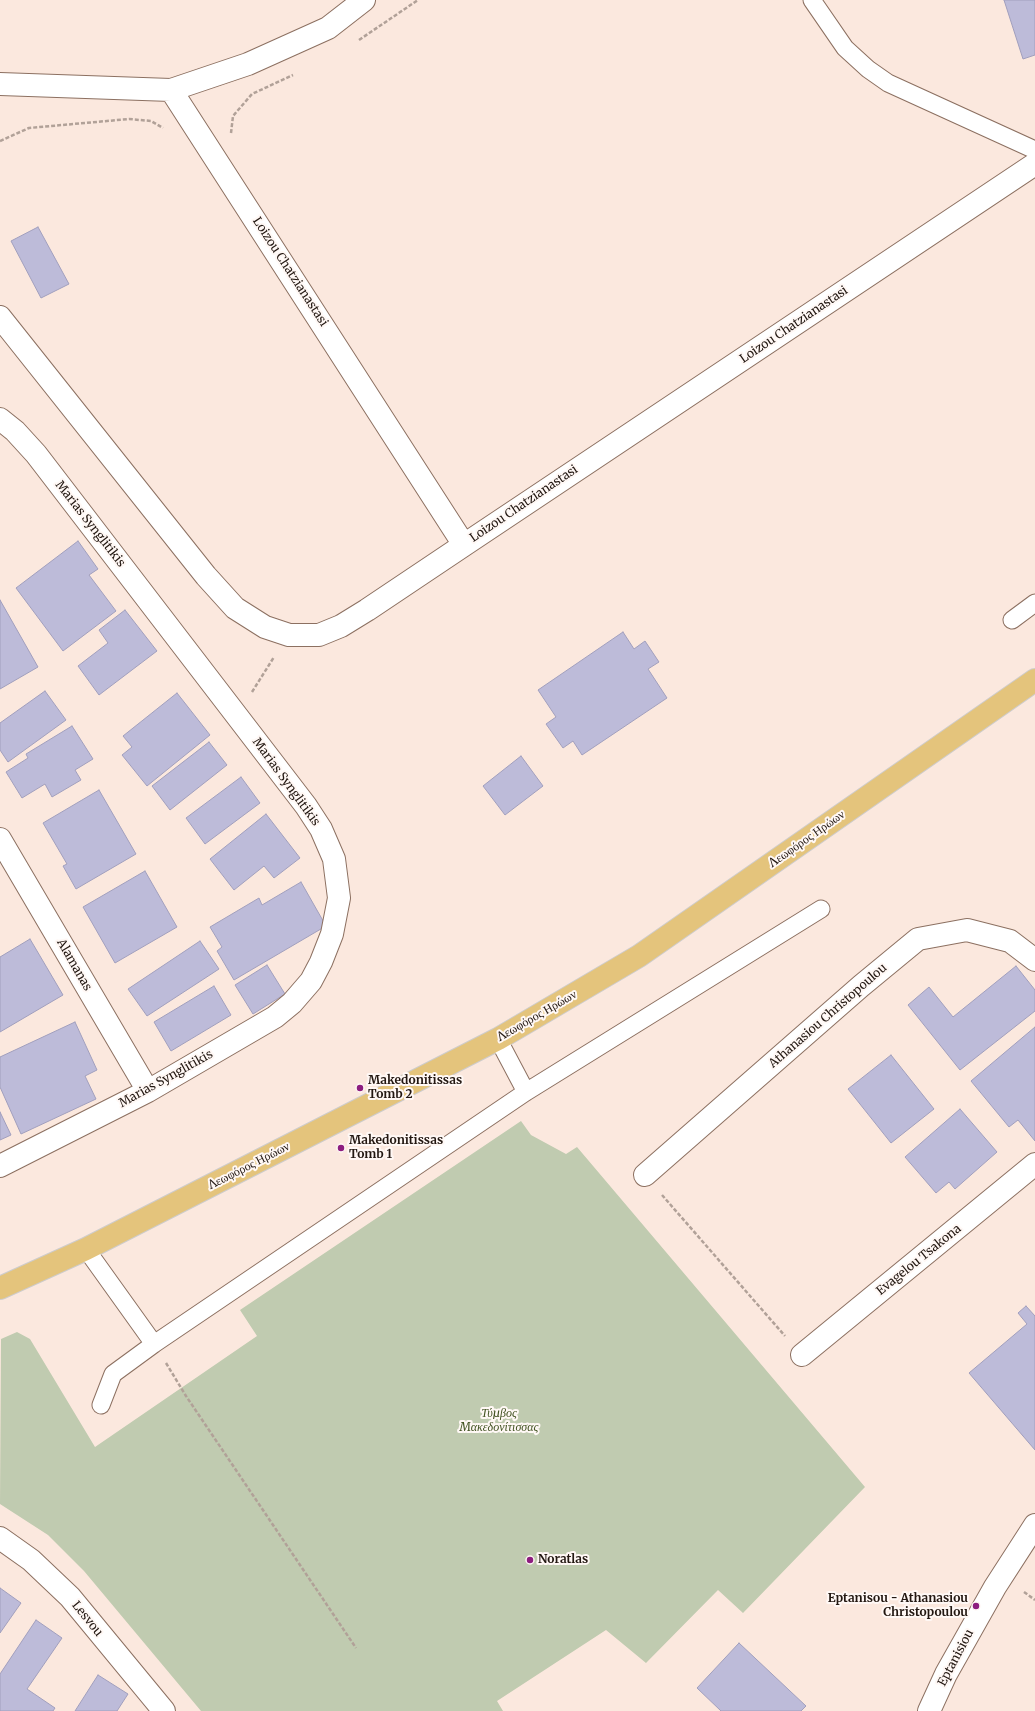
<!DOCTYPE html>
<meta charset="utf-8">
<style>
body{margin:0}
canvas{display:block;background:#fbe8de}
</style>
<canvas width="1035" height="1711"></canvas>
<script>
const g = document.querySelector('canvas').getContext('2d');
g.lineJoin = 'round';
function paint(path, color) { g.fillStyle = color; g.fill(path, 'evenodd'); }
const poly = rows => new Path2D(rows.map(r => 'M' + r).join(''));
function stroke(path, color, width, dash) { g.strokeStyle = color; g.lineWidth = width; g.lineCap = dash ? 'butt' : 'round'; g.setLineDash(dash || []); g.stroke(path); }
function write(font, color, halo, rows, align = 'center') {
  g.font = font + ' Merriweather,serif'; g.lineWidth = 4; g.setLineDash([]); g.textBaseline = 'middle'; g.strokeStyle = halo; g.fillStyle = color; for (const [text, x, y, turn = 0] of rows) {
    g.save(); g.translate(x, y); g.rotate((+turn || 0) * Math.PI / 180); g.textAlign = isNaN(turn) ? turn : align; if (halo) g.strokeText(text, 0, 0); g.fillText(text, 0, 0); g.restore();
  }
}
const green = poly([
 [521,1121,531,1135,566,1154,577,1147,865,1487,743,1613,718,1590,646,1663,606,1630,497,1701,503,1711,201,1711,84,1571,48,1535,0,1504,1,1339,17,1332,30,1339,95,1447,257,1336,240,1310]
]);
const building = poly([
 [1004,0,1035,0,1035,55,1023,59,1004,0],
 [38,227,69,284,41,298,11,241,38,227],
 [78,541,98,569,89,575,116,611,63,651,16,588,78,541],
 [0,600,38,667,0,689,0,600],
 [125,610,157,651,99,695,78,666,108,643,99,630,125,610],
 [623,632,634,649,645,641,659,662,648,669,667,698,582,755,573,741,563,748,546,724,556,717,538,690,623,632],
 [45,691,66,720,8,762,0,750,0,723,45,691],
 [177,693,210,735,147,786,122,755,132,747,123,736,177,693],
 [72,726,93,759,75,770,81,780,52,797,45,784,22,798,6,772,28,758,26,754,72,726],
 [209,742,227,765,170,810,152,786,209,742],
 [521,756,543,786,505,815,483,786,521,756],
 [241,777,260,803,205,844,186,818,241,777],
 [99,790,136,854,76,889,63,866,67,864,43,823,99,790],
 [266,814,300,858,274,878,264,866,234,890,210,859,266,814],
 [145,871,177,927,115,963,83,907,145,871],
 [301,882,326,926,234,980,217,951,222,947,210,927,259,898,262,905,301,882],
 [30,939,63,995,0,1032,0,957,30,939],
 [200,941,219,969,147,1016,128,989,200,941],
 [267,965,285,994,253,1014,235,985,267,965],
 [1016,966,1035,990,1035,1011,960,1070,908,1005,929,987,953,1017,1016,966],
 [214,986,231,1015,171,1051,154,1022,214,986],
 [75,1022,97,1070,85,1076,96,1099,21,1134,0,1087,0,1057,75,1022],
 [1035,1027,1035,1141,1018,1120,1009,1127,971,1081,1035,1027],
 [891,1055,934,1109,891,1143,848,1089,891,1055],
 [960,1109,997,1152,955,1189,949,1182,936,1193,905,1157,960,1109],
 [0,1112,11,1135,0,1140,0,1112],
 [1026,1306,1035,1316,1035,1450,969,1373,1027,1324,1018,1313,1026,1306],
 [0,1588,21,1603,0,1633,0,1588],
 [36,1620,62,1638,27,1689,55,1708,53,1711,0,1711,0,1674,36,1620],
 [739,1643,806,1706,801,1711,721,1711,697,1688,739,1643],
 [98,1675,128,1694,117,1711,75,1711,98,1675]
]);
const path = poly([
 [359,40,418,0],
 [231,133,233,116,252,94,293,75],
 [0,141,29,128,129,119,151,121,163,128],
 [252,692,274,657],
 [662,1195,785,1336],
 [166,1363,186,1396,356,1648],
 [1024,1592,1035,1600]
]);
const lane = poly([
 [812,0,845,48,868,69,888,83,1035,150],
 [1012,620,1035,603],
 [498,1039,526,1092],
 [86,1249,154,1344],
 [101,1405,113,1374,154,1344,526,1092,821,909]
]);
const street = poly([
 [0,84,171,90,248,64,328,28,364,0],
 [171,90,464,545,1035,164],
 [0,317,206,576,235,608,265,627,289,635,319,635,341,626,367,610,464,545],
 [0,419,15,431,36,454,306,806,321,829,334,859,339,898,332,934,321,962,311,981,292,1003,275,1017,148,1091,0,1166],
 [0,839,148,1091],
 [645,1175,861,986,918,939,967,930,1010,941,1035,960],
 [802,1355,1035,1164],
 [0,1538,31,1560,70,1597,164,1711],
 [929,1711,946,1674,995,1587,1035,1525]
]);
const primary = poly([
 [0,1288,86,1249,498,1039,639,956,1035,680]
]);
const markers = [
 [360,1088,4,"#8d1d7f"],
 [341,1148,4,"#8d1d7f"],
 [530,1560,4,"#8d1d7f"],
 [976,1606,4,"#8d1d7f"]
];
const streetNames = [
 ["Loizou Chatzianastasi",290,272,57],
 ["Loizou Chatzianastasi",794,325,-34],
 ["Loizou Chatzianastasi",524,504,-34],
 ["Marias Synglitikis",90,524,52],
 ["Marias Synglitikis",286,782,54],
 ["Λεωφόρος Ηρώων",807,839,-35],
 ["Alamanas",74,965,60],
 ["Λεωφόρος Ηρώων",537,1016,-30],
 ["Athanasiou Christopoulou",828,1016,-41],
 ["Marias Synglitikis",166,1079,-29],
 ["Λεωφόρος Ηρώων",249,1166,-27],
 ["Evagelou Tsakona",919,1260,-39],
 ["Lesvou",87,1619,51],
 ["Eptanisiou",956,1658,-62]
];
const poiNames = [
 ["Makedonitissas",368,1081],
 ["Tomb 2",368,1095],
 ["Makedonitissas",349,1141],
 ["Tomb 1",349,1155],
 ["Noratlas",538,1560],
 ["Eptanisou - Athanasiou",968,1599,"right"],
 ["Christopoulou",968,1613,"right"]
];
const parkNames = [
 ["Τύμβος",499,1414],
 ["Μακεδονίτισσας",499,1428]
];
paint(green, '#c0cbb0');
paint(building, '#bdbbd9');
stroke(building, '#a19fbd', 1);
stroke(lane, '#8c7061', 19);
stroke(street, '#8c7061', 24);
stroke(primary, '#cecccb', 24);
stroke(path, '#b1a198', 2.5, [4, 2]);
stroke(lane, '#fff', 17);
stroke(street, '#fff', 22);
stroke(primary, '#e4c47c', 22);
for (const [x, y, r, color] of markers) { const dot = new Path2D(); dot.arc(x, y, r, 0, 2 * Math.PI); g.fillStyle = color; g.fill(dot); stroke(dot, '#fff8f5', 1.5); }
write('12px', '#221711', '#fff8f5', streetNames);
write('bold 12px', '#221711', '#fff8f5', poiNames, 'left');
write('italic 12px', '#415221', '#fff8f5', parkNames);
</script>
